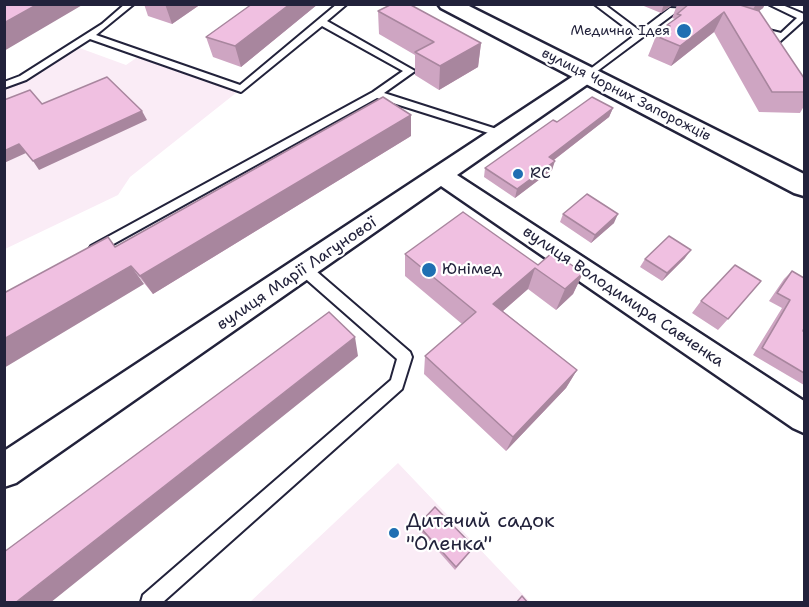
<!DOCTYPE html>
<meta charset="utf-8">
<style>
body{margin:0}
#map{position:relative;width:809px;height:607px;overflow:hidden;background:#fff;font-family:"Shantell Sans",sans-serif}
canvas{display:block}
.frame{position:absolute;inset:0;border:6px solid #22223b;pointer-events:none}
</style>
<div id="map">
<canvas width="809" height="607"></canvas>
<div class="frame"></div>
</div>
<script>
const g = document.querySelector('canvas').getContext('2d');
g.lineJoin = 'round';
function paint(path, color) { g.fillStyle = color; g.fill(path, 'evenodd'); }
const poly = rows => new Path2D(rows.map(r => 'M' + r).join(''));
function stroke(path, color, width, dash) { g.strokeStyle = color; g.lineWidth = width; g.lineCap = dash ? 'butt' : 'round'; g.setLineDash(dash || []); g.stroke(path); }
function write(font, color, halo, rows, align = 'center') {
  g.font = font + ' "Shantell Sans",sans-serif'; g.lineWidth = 4.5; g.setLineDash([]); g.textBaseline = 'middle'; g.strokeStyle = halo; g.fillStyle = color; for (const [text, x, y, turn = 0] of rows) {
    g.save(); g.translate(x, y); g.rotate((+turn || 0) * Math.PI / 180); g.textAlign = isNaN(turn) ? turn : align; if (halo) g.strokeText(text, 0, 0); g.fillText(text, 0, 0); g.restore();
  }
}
const built = poly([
 [74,46,126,65,142,54,241,89,130,177,118,195,5,249,5,85],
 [398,463,530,602,250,602]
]);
const service = poly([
 [125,4,134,4,96,35,240,85,337,4,347,4,327,21,415,71,384,93,506,132,507,134,506,136,498,136,377,98,99,252,91,252,89,249,91,246,373,92,403,71,322,26,241,92,90,39,26,80,4,88,4,82,20,76,102,24,125,4],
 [594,4,604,4,640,31,670,8,691,9,695,12,691,15,675,13,588,78,585,77,585,73,635,35,594,4],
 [768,4,780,4,804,14,804,20,776,45,772,42,776,37,753,30,753,26,781,33,797,18,768,4],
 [304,264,309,265,410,352,412,357,402,389,163,602,141,602,143,595,391,380,397,359,299,273,298,269,304,264]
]);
const minor = poly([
 [588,69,595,71,597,75,595,79,457,175,804,401,804,433,793,428,441,186,16,483,4,487,4,451,581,71,588,69]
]);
const tertiary = poly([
 [438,4,465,4,804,174,804,196,794,193,441,8,438,4]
]);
const wall = poly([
 [144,4,201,4,172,24,148,16],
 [252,4,318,4,241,67,213,57,206,37],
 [639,4,765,4,763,8,759,11,804,78,804,106,800,113,759,112,714,32,671,66,648,56,656,36,665,30,667,25,675,19,672,18,677,5,673,5,661,13],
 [378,11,481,43,478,67,439,90,415,75,415,55,379,34],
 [613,108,609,117,554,160,552,170,515,198,484,177,485,168,557,122],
 [411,136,153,294,115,247],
 [563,214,614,223,591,243,560,222],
 [405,254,538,265,583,273,573,294,556,310,528,289,503,311,577,370,566,388,506,451,424,374,425,356,462,324,405,276],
 [685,258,662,281,640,267,645,259],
 [792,271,803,331,804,332,804,385,753,355,782,308,769,301,784,279],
 [701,301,728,319,718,330,692,313],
 [418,525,474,547,455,570,418,528]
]);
const shadedWall = poly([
 [38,4,84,4,4,51,4,23],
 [165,4,201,4,172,24],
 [290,4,318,4,241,67,235,46],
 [664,4,673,4,661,13],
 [756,4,765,4,763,8,747,20],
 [724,12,714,32,671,66,680,46],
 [481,43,478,67,439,90,440,66],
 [613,108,609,117,546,166,549,157],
 [142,111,147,120,39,170,33,161],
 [411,115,411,136,153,294,140,276],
 [19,144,26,153,4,163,4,151],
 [555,161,552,170,515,198,517,189],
 [618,214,614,223,591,243,595,235],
 [691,250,685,258,662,281,667,273],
 [131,266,144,284,4,368,4,339],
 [535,268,528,289,488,324,493,304],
 [583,273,573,294,556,310,565,289],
 [355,337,358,356,50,603,15,603],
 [577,370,566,388,506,451,513,437]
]);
const building = poly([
 [4,4,38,4,4,23,4,4],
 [252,4,290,4,235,46,206,37,252,4],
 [392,4,409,4,481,43,440,66,415,52,434,42,378,11,392,4],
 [689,4,737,4,759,11,804,78,804,92,772,92,724,12,680,46,656,36,670,26,667,25,681,15,677,14,689,4],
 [107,77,142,111,33,161,19,144,4,151,4,100,30,90,42,104,107,77],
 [383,97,411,115,140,276,131,266,4,339,4,293,108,237,115,247,383,97],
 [592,97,613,108,549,157,555,161,517,189,485,168,553,120,557,122,592,97],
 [587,194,618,214,595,235,563,214,587,194],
 [463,212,538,265,553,252,583,273,565,289,535,268,493,304,577,370,513,437,425,356,476,312,405,254,463,212],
 [669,236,691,250,667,273,645,259,669,236],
 [735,265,761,281,728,319,701,301,735,265],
 [792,271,804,278,804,328,803,331,804,332,804,373,762,348,790,300,777,293,792,271],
 [329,312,355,337,15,603,4,603,4,552,329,312],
 [435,507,474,547,456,567,418,525,435,507],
 [522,596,528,603,516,603,522,596]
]);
const markers = [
 [684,31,8,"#1f6fb2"],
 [518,174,6,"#1f6fb2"],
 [429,270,8,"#1f6fb2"],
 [394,533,6,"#1f6fb2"]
];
const farPoinames = [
 ["Медична Ідея",670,31]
];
const farStreetnames = [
 ["вулиця Чорних Запорожців",626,95,27]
];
const poiNames = [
 ["RC",530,174],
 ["Юнімед",442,270]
];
const streetNames = [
 ["вулиця Марії Лагунової",297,274,-34],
 ["вулиця Володимира Савченка",623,297,34]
];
const nearPoinames = [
 ["Дитячий садок",406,522],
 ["\"Оленка\"",406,545]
];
paint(built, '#faecf6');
stroke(service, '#22223b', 4);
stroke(minor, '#22223b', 5);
stroke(tertiary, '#22223b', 5);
paint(service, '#fff');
paint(minor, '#fff');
paint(tertiary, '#fff');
paint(wall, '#cea5c2');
paint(shadedWall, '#a8869e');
paint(building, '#f0c0e1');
stroke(building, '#a8869e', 1.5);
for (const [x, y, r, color] of markers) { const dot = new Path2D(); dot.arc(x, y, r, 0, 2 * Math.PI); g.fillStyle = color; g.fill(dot); stroke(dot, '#fff', 2); }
write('14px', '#22223b', '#fff', farPoinames, 'right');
write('14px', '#22223b', '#fff', farStreetnames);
write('16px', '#22223b', '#fff', poiNames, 'left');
write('16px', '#22223b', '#fff', streetNames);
write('20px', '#22223b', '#fff', nearPoinames, 'left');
</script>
